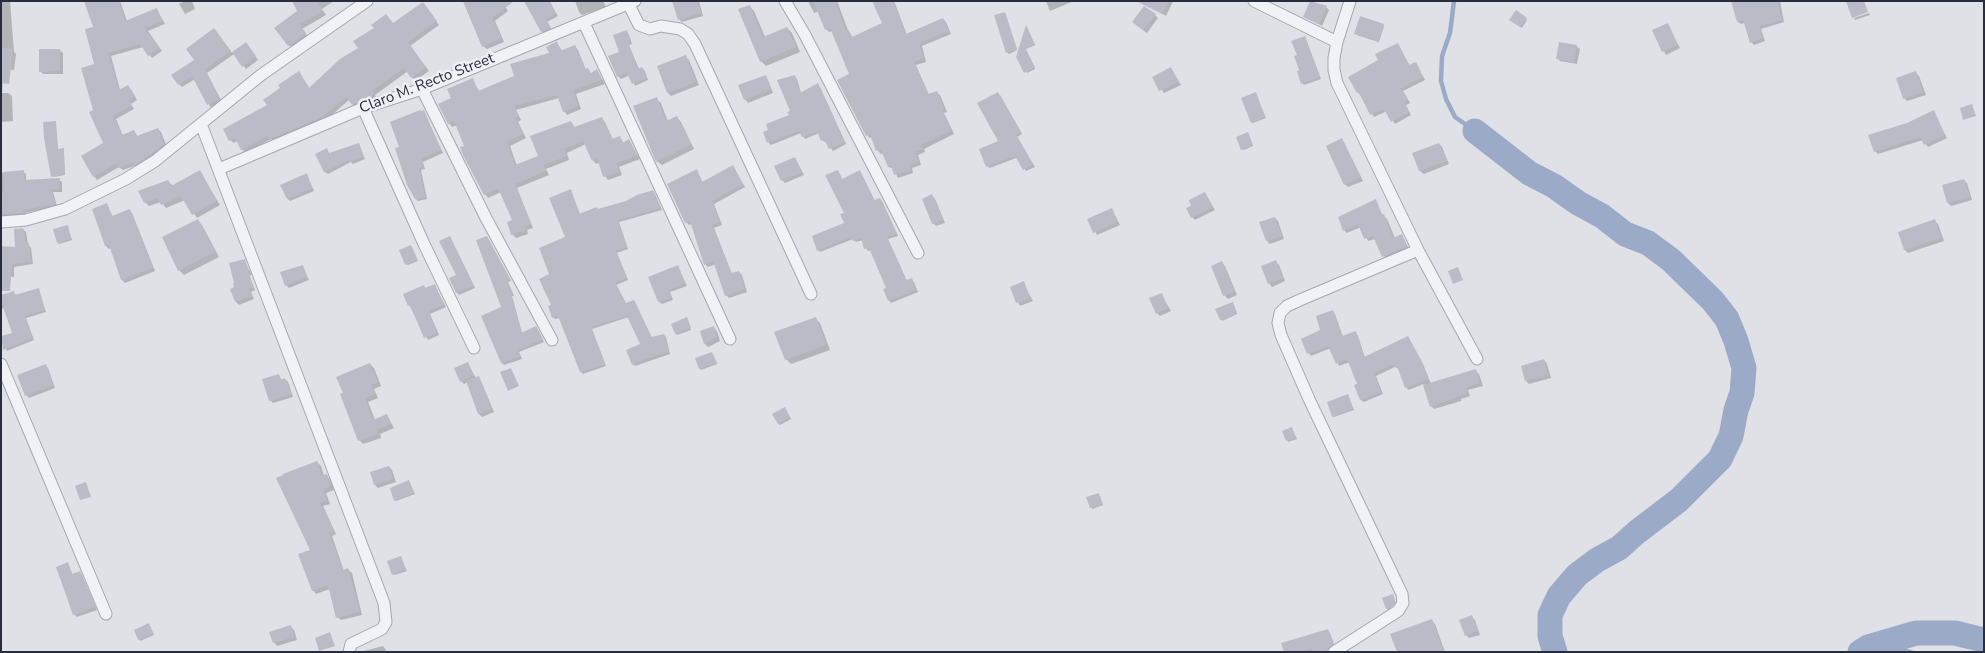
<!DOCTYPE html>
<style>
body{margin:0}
#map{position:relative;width:1985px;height:653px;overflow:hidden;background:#dfe1e7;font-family:"Nunito Sans",sans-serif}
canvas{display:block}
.frame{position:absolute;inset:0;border:2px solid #282d3d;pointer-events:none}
</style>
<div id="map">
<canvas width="1985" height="653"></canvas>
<div class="frame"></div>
</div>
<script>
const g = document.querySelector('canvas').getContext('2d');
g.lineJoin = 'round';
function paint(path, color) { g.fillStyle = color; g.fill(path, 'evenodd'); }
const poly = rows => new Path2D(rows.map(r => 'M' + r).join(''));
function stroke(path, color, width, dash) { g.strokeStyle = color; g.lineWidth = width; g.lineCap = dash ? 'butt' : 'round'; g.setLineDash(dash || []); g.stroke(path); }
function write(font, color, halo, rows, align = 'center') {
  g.font = font + ' "Nunito Sans",sans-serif'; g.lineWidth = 5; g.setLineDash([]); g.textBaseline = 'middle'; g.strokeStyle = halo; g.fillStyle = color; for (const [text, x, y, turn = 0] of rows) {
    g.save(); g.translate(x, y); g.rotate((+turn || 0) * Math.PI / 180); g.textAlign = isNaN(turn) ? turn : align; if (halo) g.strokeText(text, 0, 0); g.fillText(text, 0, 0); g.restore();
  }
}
const water = poly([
 [1895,645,1914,651,1916,652,1883,652]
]);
const shadow = poly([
 [1,1,10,1,14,52,16,54,14,70,4,69,2,93,8,93,12,96,13,121,1,122],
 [85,1,120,1,127,21,157,10,165,24,148,31,162,51,152,58,143,47,111,56,120,90,131,89,137,100,131,104,134,109,116,119,123,136,134,132,138,137,158,129,161,132,167,147,139,167,137,165,123,170,119,167,97,180,94,176,104,144,95,111,94,28],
 [185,1,192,1,195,9,185,14,179,4],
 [293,1,334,1,322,9,326,15,302,29,309,38,293,50,276,29,299,11],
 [463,1,501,1,508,11,495,21,504,42,487,49,483,46],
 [548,1,558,16,547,22,552,30,544,34,542,31],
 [575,1,603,1,606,7,582,15,579,12],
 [674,1,699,1,703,16,682,22,679,19],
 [808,1,837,1,848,30,853,38,883,24,874,1,894,1,907,35,943,19,946,22,951,34,922,46,926,62,916,65,929,95,936,92,940,95,947,112,944,113,954,134,924,149,925,152,918,155,921,165,912,168,913,173,898,178,894,169,889,167,884,153,881,154,878,151,872,137,870,138,867,135,851,75,832,31,829,32,826,29,819,11,814,13],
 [1046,1,1074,1,1050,11],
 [1155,1,1173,1,1166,16,1152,8],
 [1308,1,1326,7,1329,10,1322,26,1305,17,1311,2],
 [1733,1,1780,1,1784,22,1761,29,1765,41,1754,45,1751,42,1745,23,1741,24,1738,22],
 [423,3,439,25,410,46,429,71,415,81,408,71,375,95,376,97,368,102,356,107,349,100,326,120,274,142,271,139,245,153,237,141,234,143,230,140,269,106,282,88,299,72,310,89],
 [749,6,754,11,765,37,787,28,792,33,800,52,766,66,761,61],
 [1005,13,1017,50,1009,54,1007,52],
 [1869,13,1870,15,1855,20,1854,18],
 [1155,15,1158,18,1147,33,1136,25],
 [1526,19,1527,20,1522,28,1512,21],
 [1667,24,1680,48,1666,55,1654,30],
 [1383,25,1384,26,1379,42,1357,35],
 [1027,27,1035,45,1026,49,1035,69,1027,73,1017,56],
 [627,32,629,35,632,44,629,45,639,69,642,68,645,71,648,80,635,86,630,75,621,79,618,76,620,52],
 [217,33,232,53,246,43,258,60,246,69,234,54,207,73,222,102,211,108,195,79,182,87,179,84],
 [1305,37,1321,79,1304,85,1302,83,1298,56],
 [557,43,562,51,575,46,578,50,586,70,592,74,597,71,605,84,576,94,581,109,567,115,564,111,559,98,516,110,521,120,518,122,526,138,510,146,517,166,539,157,571,122,575,128,602,119,605,122,613,140,619,137,624,143,629,141,640,159,619,167,622,175,608,180,605,176,600,162,596,164,593,160,586,144,567,153,569,160,546,169,549,175,517,188,533,228,527,230,528,234,516,238,512,234,513,221,501,192,488,198,485,194,457,125,452,127,449,123,453,99,472,80,480,92,515,77,550,54],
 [1398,45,1410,66,1416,63,1425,80,1403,91,1410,103,1406,105,1411,115,1395,124,1387,111,1374,117,1358,92,1380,61],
 [1576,46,1580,49,1577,64,1560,61,1557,58],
 [60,50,63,53,63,74,43,74,40,71],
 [686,57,689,60,699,85,671,96,668,93],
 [1171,69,1181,85,1164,93,1154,77],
 [1916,73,1919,76,1926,95,1907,101,1904,98],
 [765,76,768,80,773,93,748,103,745,99],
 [795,76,797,79,801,93,818,85,820,87,846,144,833,151,827,142,825,142,822,140,819,133,805,139,801,133,771,145,768,142,790,116],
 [1000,95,1022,134,1017,137,1035,167,1026,171,1016,158,990,168,987,166,1000,142],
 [1256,95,1266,118,1253,123,1252,122],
 [656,99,661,103,668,122,676,117,681,122,694,149,662,165,657,161],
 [424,112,443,153,423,162,425,169,421,170,427,199,418,201,416,199,400,148],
 [1933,112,1947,138,1928,147,1923,140,1878,154,1875,151,1907,124],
 [55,123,58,150,64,151,65,175,54,177],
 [1248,135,1253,146,1244,150,1242,149],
 [1342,140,1363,181,1348,187,1345,184],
 [1439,144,1442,147,1449,164,1424,174,1420,171,1414,154],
 [358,145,365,159,353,164,351,162,328,174,325,172,317,154,326,150,330,154],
 [795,158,804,175,785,183,782,180],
 [733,167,745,187,714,204,722,225,714,228,732,274,739,272,742,275,747,292,729,298,726,295,716,264,708,267,705,264,692,224,689,225,686,222,697,171,703,183],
 [838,171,843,180,860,171,875,201,880,199,882,201,898,236,888,239,907,281,911,280,914,282,918,292,891,303,889,300,888,289,871,250,868,251,866,248,863,240,856,242,853,239,820,252,818,250,846,224],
 [23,172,26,174,26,181,59,180,62,182,62,192,53,192,57,206,25,213,25,215,1,217,1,173],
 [200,172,220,205,197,218,185,200,166,208,161,202,149,206,145,202,168,181,173,186],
 [307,175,314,191,290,201,288,199],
 [1964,180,1967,183,1972,200,1951,206,1948,203],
 [571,191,580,214,627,202,653,192,655,194,662,210,619,222,628,249,617,253,628,280,616,285,626,304,634,301,636,304,652,338,664,335,666,337,670,354,635,366,633,364,642,345,629,317,592,329,606,366,583,374,581,372,560,318,555,319,553,317,550,275,567,238],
 [1205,194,1215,210,1195,220,1192,217,1193,206],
 [932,196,935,199,945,223,936,226,933,223],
 [1375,201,1383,216,1387,219,1395,238,1402,235,1409,249,1386,259,1375,239,1368,241,1361,227,1347,233,1344,230],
 [107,205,113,217,129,210,132,213,155,271,125,283,122,280,111,248,109,249,106,246],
 [1112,209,1120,225,1097,235,1089,219],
 [1275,218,1278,221,1284,239,1270,244,1267,241],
 [197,220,202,225,219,257,184,275,179,270],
 [1935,221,1938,224,1944,241,1908,253,1905,250,1900,233],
 [68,228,72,240,59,244,58,243],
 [23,229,26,232,28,244,31,248,33,264,14,267,14,277,1,276,16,249],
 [450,237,475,288,459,295,457,292,458,276],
 [487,237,510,279,511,281,508,282,514,296,512,296,522,333,538,330,544,342,519,352,522,359,504,365,502,363,503,308],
 [412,247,418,261,408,265,406,264],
 [244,261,252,275,249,275,255,290,251,292,254,299,239,305,236,302],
 [1275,262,1279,265,1285,281,1272,287,1269,283],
 [1222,263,1225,266,1237,295,1228,299,1225,296,1212,267],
 [303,267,309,280,289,288,286,285],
 [678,267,687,286,670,292,673,300,662,304,659,302],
 [1023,283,1033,301,1020,306,1011,288],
 [434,285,446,307,430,314,439,335,428,340,409,305,424,287,426,289],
 [38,289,46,312,26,318,34,340,7,351,1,338,14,333,5,309,1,308,1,297,13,293,16,295],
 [1161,294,1171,311,1160,316,1157,313],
 [1234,305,1237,314,1222,321,1221,319],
 [1333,312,1335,314,1343,337,1356,333,1358,336,1365,358,1408,337,1423,364,1431,384,1476,371,1479,374,1483,386,1468,390,1470,396,1461,399,1461,401,1434,409,1431,406,1424,384,1408,390,1399,369,1395,367,1376,376,1383,394,1364,402,1361,400,1359,384,1350,362,1339,366,1331,348,1311,356,1309,353],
 [815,318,820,323,830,350,791,364,786,359],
 [687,319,691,330,677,335,676,333],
 [714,328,717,331,720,341,708,347,705,344,702,332],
 [713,355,717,364,701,370,700,368],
 [1544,360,1547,364,1551,378,1529,384,1526,381],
 [467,363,476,378,478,377,481,381,494,412,482,417,479,414,468,382,464,384,461,381],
 [370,364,374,368,381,386,374,389,378,398,368,402,375,420,387,415,394,428,380,434,381,438,363,444,359,440,342,394],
 [45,365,48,368,55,388,29,398,26,395],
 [278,375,282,380,285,379,288,382,293,397,273,403,270,400],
 [1348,395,1354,410,1334,417,1333,416],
 [786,410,791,419,780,425,779,424],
 [1292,429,1297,439,1288,442,1284,432],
 [317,462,321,466,324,476,326,475,330,479,334,490,326,493,330,504,323,506,336,534,332,536,344,571,348,570,352,573,362,615,341,620,337,617,330,589,316,594,313,590,312,551],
 [389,467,392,470,396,482,378,488,375,485,371,473],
 [410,483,415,494,396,501,395,500],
 [1100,496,1103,505,1092,509,1088,498],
 [401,558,407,571,395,575,393,574],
 [67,564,73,575,79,572,82,575,97,610,77,617,74,614],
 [1393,596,1396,603,1388,610,1387,609],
 [1472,617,1475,620,1480,635,1469,638,1466,635],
 [1432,621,1435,624,1445,652,1398,652],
 [150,626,154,635,140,641,135,630],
 [291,627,294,630,297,640,277,646,274,642],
 [1327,630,1330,633,1335,647,1330,652,1285,652],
 [383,646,387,652,364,652,364,651]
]);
const stream = poly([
 [1454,1,1450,33,1442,56,1441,81,1446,99,1455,117,1475,131]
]);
const river = poly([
 [1475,131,1529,173,1554,186,1578,203,1602,216,1625,234,1648,243,1671,260,1713,301,1727,319,1736,341,1744,368,1742,393,1736,410,1731,436,1720,459,1679,500,1637,532,1619,548,1597,560,1577,575,1559,596,1550,615,1550,636,1555,652],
 [1860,652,1868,647,1916,633,1955,633,1984,640]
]);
const building = poly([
 [84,1,119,1,125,21,157,8,162,21,145,28,159,48,148,56,140,44,108,53,119,90,128,85,135,96,129,100,132,105,113,116,122,135,134,130,137,136,158,128,164,144,135,165,134,162,118,168,117,163,93,177,81,156,103,143,89,112,93,110,81,68,94,64,85,29,93,27],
 [292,1,317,1,323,11,299,24,306,33,288,46,274,28,297,11],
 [463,1,514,1,492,18,501,38,482,47],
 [524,1,550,1,556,13,546,19,551,28,541,32],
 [672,1,697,1,701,13,678,20],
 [813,1,835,1,846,30,848,29,852,37,882,23,872,1,893,1,906,34,943,18,949,31,919,43,924,58,914,62,928,94,937,91,944,109,942,110,952,130,921,145,923,149,915,152,919,162,909,165,911,170,894,175,891,166,888,167,881,150,876,151,870,134,866,136,837,80,849,74,830,28,825,30],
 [1136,1,1169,1,1162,14],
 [1310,1,1327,6,1319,24,1303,17],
 [1731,1,1777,1,1782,20,1759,26,1763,38,1750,43,1743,20,1737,22],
 [1846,1,1864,1,1868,12,1852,18],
 [423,2,437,21,408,42,426,67,411,78,404,68,372,91,374,93,365,100,352,105,346,97,322,117,270,139,268,136,241,150,235,138,229,141,223,129,267,105,263,100,280,88,278,85,299,71,309,88,340,59,358,48,353,41,374,28,371,25,386,14,393,23],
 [750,5,763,37,787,27,796,47,760,62,738,9],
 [1144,6,1156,14,1143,30,1132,22],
 [1516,10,1527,18,1520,27,1509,20],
 [1005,12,1017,49,1006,53,994,15],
 [1360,16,1384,24,1378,42,1354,34],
 [1668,23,1678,45,1662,52,1652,30],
 [1026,25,1034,44,1025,48,1035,67,1024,73,1016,57],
 [214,28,231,51,205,69,219,99,207,105,192,76,178,85,171,75,194,60,186,49],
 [627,30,630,41,628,42,638,69,642,67,647,78,632,84,627,73,617,77,608,56,619,52,613,35],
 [1305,36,1320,77,1301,84,1297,71,1299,70,1294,56,1297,55,1291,41],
 [557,41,560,51,575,45,585,69,588,68,591,73,597,69,602,80,573,90,578,106,563,112,557,95,514,106,519,116,515,118,523,134,507,142,515,165,538,156,530,136,571,121,574,127,602,117,612,139,620,136,623,143,629,139,637,155,617,163,619,172,603,177,597,158,592,161,583,141,564,149,567,156,544,165,546,171,515,184,531,224,525,226,526,230,511,235,507,222,512,220,498,188,484,195,463,155,460,147,464,146,454,121,448,124,438,104,451,98,447,89,473,78,478,91,514,76,510,64,549,53,546,47],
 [246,42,256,56,242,67,232,52],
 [1559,42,1577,45,1574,62,1556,59],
 [1398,43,1409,65,1416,62,1423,77,1401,88,1408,99,1404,102,1409,112,1391,122,1384,109,1370,115,1359,92,1357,93,1348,77,1378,60,1375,54],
 [1,48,13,49,9,84,1,83],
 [39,49,60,49,60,71,39,72],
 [686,55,696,82,667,93,657,66],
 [1171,67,1179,82,1159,91,1152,77],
 [1916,71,1923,92,1903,99,1896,78],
 [766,75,771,90,744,100,738,85],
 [795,75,800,93,818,83,845,142,829,149,824,139,821,141,817,131,802,137,799,131,767,143,763,132,768,130,766,124,789,115,787,112,790,111,777,80],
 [998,92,1021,132,1016,134,1033,164,1023,170,1015,156,986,167,979,149,998,141,977,103],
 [1256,92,1265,117,1251,123,1241,98],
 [657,97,666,121,677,116,691,144,656,162,633,106],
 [1972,104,1976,116,1963,120,1960,108],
 [420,110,421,111,424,110,441,150,421,159,424,166,419,168,425,197,415,199,407,185,395,148,399,147,390,122],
 [1934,110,1945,135,1924,145,1920,137,1874,152,1868,135,1907,123],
 [56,121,58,149,64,148,64,174,51,177,44,138,43,122],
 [1248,132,1253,145,1241,150,1236,137],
 [1342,138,1361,177,1344,185,1326,146],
 [359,143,364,157,349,162,349,160,324,172,315,154,327,148,329,153],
 [1439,143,1447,161,1419,171,1412,153],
 [795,157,802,172,781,181,774,166],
 [733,165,743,184,712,201,720,222,712,225,731,273,739,271,745,289,725,296,713,261,704,265,690,221,685,223,667,184,697,169,702,182],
 [24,170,24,180,60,178,59,189,51,189,55,204,23,210,23,213,1,214,1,192,4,192,3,172],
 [200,170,217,201,192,215,181,196,161,205,158,198,144,203,138,191,168,180,171,186],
 [838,170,842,179,860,170,874,200,880,198,896,234,887,237,906,280,912,278,916,290,888,301,883,289,886,288,869,248,864,249,861,238,853,241,851,237,817,251,812,236,844,223,840,214,844,213,825,175],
 [307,173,312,188,287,199,280,185],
 [1964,179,1970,197,1947,203,1942,185],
 [571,189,579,214,597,207,598,209,626,201,637,195,653,190,661,208,618,220,627,247,616,251,627,278,615,282,626,303,634,300,651,337,664,334,669,352,648,358,632,365,626,350,640,344,627,316,591,327,605,364,580,372,558,316,552,318,548,306,551,305,539,279,549,274,539,248,565,237,549,198],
 [1205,192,1213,207,1191,218,1186,208,1191,206,1189,200],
 [932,194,943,220,932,224,922,199],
 [1376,199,1382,215,1384,214,1393,238,1402,234,1407,246,1382,257,1373,236,1364,239,1358,224,1343,231,1338,217],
 [107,203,112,216,130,209,153,268,121,280,109,245,105,246,92,209],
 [1112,208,1118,222,1093,233,1087,219],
 [1275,217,1282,236,1266,241,1259,222],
 [198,219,215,252,178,271,162,237],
 [1935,219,1941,238,1904,250,1898,232],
 [68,225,71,239,57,243,53,229],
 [23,228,26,244,29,243,31,262,12,264,10,291,1,291,1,246,15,247,14,229],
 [450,236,474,286,456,293,449,278,456,275,439,241],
 [487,236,510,279,507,280,512,293,511,294,521,333,536,326,543,339,518,350,520,356,501,363,481,316,501,307,476,240],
 [411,245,417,260,405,265,399,250],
 [245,259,253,287,249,289,252,296,235,302,230,289,234,287,233,284,234,283,229,263],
 [1276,260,1283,278,1268,284,1261,266],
 [1222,261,1235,292,1223,296,1211,266],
 [303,265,307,277,285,286,280,272],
 [678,265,685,283,669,290,671,298,658,302,648,277],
 [1458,267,1463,280,1453,284,1448,271],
 [1024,281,1030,298,1016,303,1010,287],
 [435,284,444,305,429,311,437,333,424,338,410,305,408,306,403,294,424,285,425,288],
 [39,288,45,310,25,316,32,338,3,350,1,336,12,333,1,301,1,295,14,291,15,295],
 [1162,293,1168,308,1156,314,1149,298],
 [1233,302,1237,313,1220,320,1215,309],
 [1333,310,1342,336,1356,331,1364,357,1408,336,1421,360,1428,379,1405,388,1397,366,1394,367,1393,364,1374,373,1381,392,1360,400,1354,385,1357,384,1347,359,1336,364,1328,346,1307,354,1301,339,1320,330,1316,316],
 [687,317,691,328,675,334,671,324],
 [816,317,826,345,785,360,774,332],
 [714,326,717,337,704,344,700,331],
 [712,352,717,363,699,369,695,358],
 [1544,359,1548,375,1525,381,1521,366],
 [468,362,474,375,460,382,454,368],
 [370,363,378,382,371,385,375,394,365,398,373,420,387,414,391,424,377,430,378,434,358,441,340,394,343,393,336,377],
 [46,364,53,385,25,396,17,375],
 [511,368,519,386,508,391,500,372],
 [1476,369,1480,383,1466,387,1468,393,1430,407,1423,385],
 [279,374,281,380,285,378,291,394,269,401,262,379],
 [479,376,492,409,478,414,466,381],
 [1348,394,1353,409,1332,417,1327,402],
 [785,407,790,417,778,424,772,414],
 [1292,427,1296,438,1286,441,1282,431],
 [317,461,322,475,327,474,331,486,323,489,327,500,320,503,334,531,329,533,343,570,348,568,360,611,336,618,328,585,312,591,298,554,310,550,276,478,283,475,283,474],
 [389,466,393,479,374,485,370,472],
 [409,480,414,493,394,501,390,488],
 [86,482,91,497,80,500,75,486],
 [1099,493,1102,504,1090,508,1086,497],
 [401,556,406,570,392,575,387,561],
 [68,562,72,574,80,571,95,607,73,615,56,567],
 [1393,594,1395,601,1393,606,1386,609,1382,598],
 [1472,615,1478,631,1465,636,1459,620],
 [1432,619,1444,652,1397,652,1390,634],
 [149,623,153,634,138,640,134,630],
 [291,625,294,637,273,643,269,632],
 [1328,629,1333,644,1328,648,1327,652,1313,652,1312,648,1301,652,1284,652,1281,643],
 [330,632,335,646,319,651,315,638]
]);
const minor = poly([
 [785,1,805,35,918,253],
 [1254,1,1337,42],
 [1350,1,1337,42,1334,58,1334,70,1337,83,1418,250,1477,359],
 [629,5,639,25,650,29,661,26,680,29,688,34,695,44,811,294],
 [584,23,730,339],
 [422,89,486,218,552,340],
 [363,108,424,244,474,348],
 [201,124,384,603,386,622,382,629,351,644,349,652],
 [219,169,363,108,422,89,635,1],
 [1,222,26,220,65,209,126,179,155,161,261,75,367,1],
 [1,364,106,614],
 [1334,652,1398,611,1403,603,1402,594,1309,399,1281,335,1278,323,1280,313,1287,306,1300,300,1418,250]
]);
const streetNames = [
 ["Claro M. Recto Street",427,84,-21]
];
paint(water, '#9baac6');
paint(shadow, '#0003');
stroke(stream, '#9baac6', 4.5);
stroke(river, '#9baac6', 25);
paint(building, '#b9bcc7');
stroke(minor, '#a4a7b1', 13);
stroke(minor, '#f1f2f6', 11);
write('15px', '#282d3d', '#eef0f5', streetNames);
</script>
